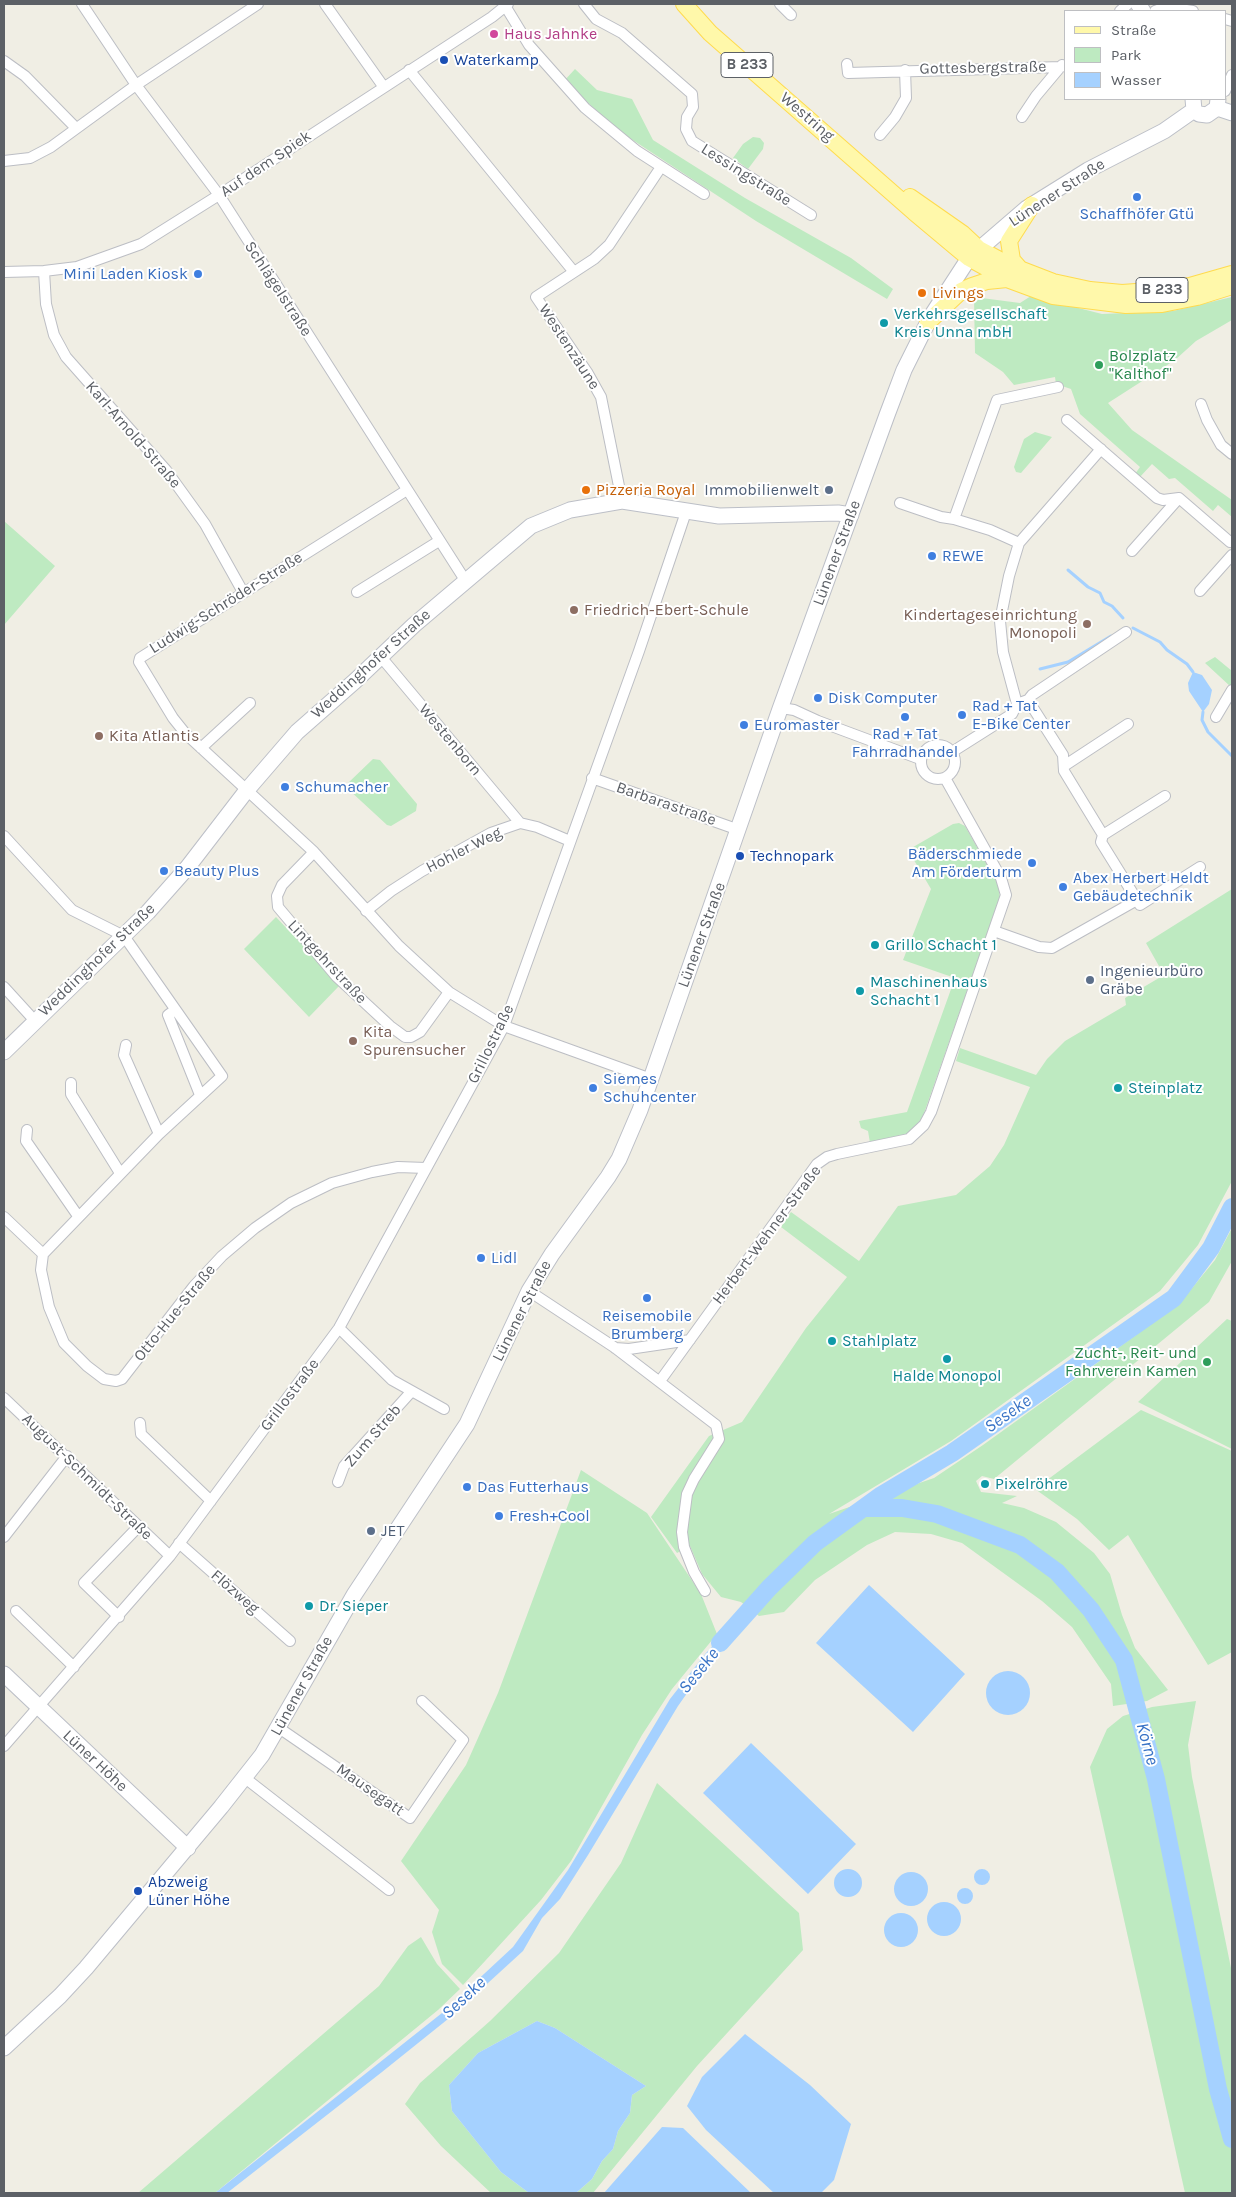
<!DOCTYPE html>
<meta charset="utf-8">
<style>
body{margin:0}
#map{position:relative;width:1236px;height:2197px;overflow:hidden;background:#f0eee4;font-family:Karla,sans-serif}
canvas{display:block}
.frame{position:absolute;inset:0;border:5px solid #5c6066;pointer-events:none}
.legend{position:absolute;left:1064px;top:10px;width:162px;height:90px;box-sizing:border-box;background:#fff;border:1px solid #bebfc2;margin:0;padding:6px 9px;list-style:none;font-size:15px;color:#5c6066}
.legend li{display:flex;align-items:center;gap:10px;height:25px}
.legend b{width:25px;border:1px solid #bebfc2}
</style>
<div id="map">
<canvas width="1236" height="2197"></canvas>
<div class="frame"></div>
<ul class="legend">
<li><b style="height:6px;background:#fff8aa"></b>Straße</li>
<li><b style="height:14px;background:#beeac1"></b>Park</li>
<li><b style="height:14px;background:#a5d1ff"></b>Wasser</li>
</ul>
</div>
<script>
const g = document.querySelector('canvas').getContext('2d');
g.lineJoin = 'round';
function paint(path, color) { g.fillStyle = color; g.fill(path, 'evenodd'); }
const poly = rows => new Path2D(rows.map(r => 'M' + r).join(''));
function stroke(path, color, width, dash) { g.strokeStyle = color; g.lineWidth = width; g.lineCap = dash ? 'butt' : 'round'; g.setLineDash(dash || []); g.stroke(path); }
function write(font, color, halo, rows, align = 'center') {
  g.font = font + ' Karla,sans-serif'; g.lineWidth = 4; g.setLineDash([]); g.textBaseline = 'middle'; g.strokeStyle = halo; g.fillStyle = color; for (const [text, x, y, turn = 0] of rows) {
    g.save(); g.translate(x, y); g.rotate((+turn || 0) * Math.PI / 180); g.textAlign = isNaN(turn) ? turn : align; if (halo) g.strokeText(text, 0, 0); g.fillText(text, 0, 0); g.restore();
  }
}
const green = poly([
 [575,69,597,90,632,99,653,140,745,198,851,258,893,289,887,299,756,221,619,131,564,81],
 [753,137,760,138,764,143,763,149,748,169,733,158,743,144],
 [1031,296,1102,314,1173,311,1232,297,1232,320,1196,341,1175,360,1108,403,1132,430,1232,500,1232,517,1218,505,1213,511,1175,478,1169,479,1152,464,1139,478,1135,474,1140,467,1080,414,1071,389,1056,384,1055,377,1014,385,1003,372,975,353,974,297,1020,303],
 [1035,432,1052,437,1021,473,1016,472,1014,467,1024,439],
 [4,521,55,566,4,625],
 [1215,657,1232,671,1231,687,1205,663],
 [373,759,380,760,417,804,416,811,391,826,387,825,348,789,348,783],
 [959,823,965,826,998,884,1000,897,922,1119,907,1134,897,1139,870,1143,868,1131,861,1128,859,1121,907,1112,955,978,903,960,931,889,908,850,953,824],
 [1232,889,1232,1181,1198,1245,1160,1291,951,1441,829,1514,934,1478,983,1445,1179,1304,1215,1260,1232,1228,1232,1261,1209,1302,994,1479,982,1476,976,1481,981,1492,1017,1496,1002,1503,1024,1508,1056,1522,1094,1553,1110,1574,1122,1615,1135,1648,1168,1690,1147,1701,1113,1706,1111,1684,1072,1627,1042,1601,962,1543,931,1534,895,1532,867,1545,815,1580,784,1612,759,1616,741,1602,721,1597,702,1574,690,1546,677,1553,651,1517,709,1436,742,1422,806,1328,847,1277,781,1227,791,1212,859,1261,898,1206,956,1195,990,1166,1004,1145,1030,1087,956,1061,960,1048,1036,1075,1047,1059,1065,1041,1126,1005,1125,998,1164,975,1146,943],
 [276,917,340,985,309,1017,244,949],
 [1227,1319,1232,1321,1232,1449,1138,1402],
 [1141,1410,1232,1451,1232,1652,1208,1665,1128,1535,1109,1550,1077,1519,1035,1489],
 [581,1470,647,1513,701,1594,717,1634,672,1689,642,1735,571,1861,541,1900,463,1985,442,1964,432,1932,439,1910,401,1861,466,1765,498,1693],
 [1196,1701,1188,1745,1192,1777,1232,1973,1232,2193,1185,2193,1090,1767,1107,1729,1123,1716,1152,1707],
 [657,1783,799,1913,803,1950,697,2066,593,2193,576,2193,592,2179,602,2161,613,2149,618,2131,630,2113,632,2095,646,2086,555,2028,537,2021,478,2053,449,2085,452,2111,501,2172,529,2193,491,2193,441,2146,405,2104,420,2083,490,2021,559,1953,621,1863],
 [421,1937,437,1964,460,1989,438,2010,215,2193,138,2193,379,1986,408,1946]
]);
const water = poly([
 [1193,672,1202,675,1212,690,1209,704,1203,712,1189,691,1188,683],
 [869,1585,965,1674,913,1732,816,1643],
 [733,1625,739,1630,719,1648,678,1706,588,1855,560,1899,542,1918,523,1951,453,2015,382,2072,227,2193,215,2193,442,2013,513,1947,568,1870,670,1699,706,1653],
 '986 1693a22 22 0 1 1 44 0a22 22 0 1 1-44 0Z',
 [751,1743,856,1844,808,1894,703,1793],
 '834 1883a14 14 0 1 1 28 0a14 14 0 1 1-28 0Z',
 '974 1877a8 8 0 1 1 16 0a8 8 0 1 1-16 0Z',
 '894 1889a17 17 0 1 1 34 0a17 17 0 1 1-34 0Z',
 '957 1896a8 8 0 1 1 16 0a8 8 0 1 1-16 0Z',
 '927 1919a17 17 0 1 1 34 0a17 17 0 1 1-34 0Z',
 '884 1930a17 17 0 1 1 34 0a17 17 0 1 1-34 0Z',
 [537,2021,555,2028,646,2086,632,2095,630,2113,618,2131,613,2149,602,2161,592,2179,576,2193,529,2193,501,2172,452,2111,449,2085,478,2053],
 [745,2034,810,2085,851,2124,834,2180,821,2193,774,2193,706,2130,687,2106,702,2077],
 [662,2127,683,2128,751,2193,604,2193]
]);
const stream = poly([
 [1068,570,1088,587,1100,593,1104,602,1112,606,1123,618],
 [1133,628,1160,642,1167,650,1187,664,1193,672],
 [1040,669,1068,662,1111,636],
 [1203,712,1202,720,1208,732,1232,756]
]);
const river = poly([
 [865,1508,902,1508,937,1514,1020,1545,1057,1572,1091,1610,1124,1660,1156,1779,1218,2089,1232,2139],
 [720,1643,769,1588,815,1543,880,1496,952,1453,1174,1298,1211,1248,1232,1207]
]);
const street = poly([
 [82,4,136,85,219,195,465,580],
 [325,4,383,86],
 [504,4,529,45,585,108,637,151,704,194],
 [584,4,596,19,622,33,692,94,693,107,687,117,686,129,692,141,811,215],
 [780,4,791,15],
 [1120,11,1128,4],
 [1155,11,1166,7,1193,11],
 [1225,19,1232,21],
 [4,61,25,76,75,127],
 [847,64,848,73,1061,67],
 [409,70,574,272],
 [1225,91,1232,75],
 [1022,117,1036,96,1062,65],
 [880,135,895,117,906,98,905,70],
 [4,161,30,158,51,147,136,85,258,4],
 [44,271,46,304,54,335,66,357,166,470,205,524,243,592],
 [4,272,44,271,77,267,141,244,219,195,492,17,508,4],
 [1201,404,1207,420,1221,445,1232,454],
 [1067,420,1157,498,1163,500,1179,498,1230,542,1232,541],
 [407,490,140,658,139,662,173,718,185,733,314,852,399,946,449,992,504,1026,651,1079],
 [622,501,601,397,587,372,536,297,594,259,609,245,661,167],
 [900,503,941,517,954,519,990,530,1019,543,1009,576,1000,621,1003,652,1017,704,1012,714,952,752],
 [954,519,997,400,1058,387],
 [1019,543,1101,449],
 [1132,551,1179,498],
 [1200,591,1232,555],
 [357,592,439,541],
 [381,657,520,823],
 [1028,700,1032,695,1126,632],
 [1017,704,1028,700,1063,755,1064,771,1103,835,1101,842,1140,905,1200,867],
 [781,708,794,710,818,721,920,759],
 [1216,717,1232,690],
 '921 762a17 17 0 1 1 34 0a17 17 0 1 1-34 0Z',
 [201,748,250,703],
 [1064,766,1128,724],
 [592,778,739,830],
 [1103,835,1165,796],
 [4,836,72,910,124,936,222,1076,159,1134,43,1254],
 [314,852,282,885,277,896,278,907,336,976,390,1026,405,1037,411,1037,420,1032,449,992],
 [366,911,391,891,422,871,491,833,520,823,537,827,570,841],
 [994,931,1039,947,1052,948,1137,900],
 [4,987,35,1021],
 [175,1010,168,1015,200,1095],
 [126,1045,124,1055,159,1134],
 [71,1083,71,1094,120,1173],
 [27,1130,26,1141,78,1216],
 [4,1217,43,1254,41,1270,49,1307,64,1343,87,1366,104,1379,116,1381,122,1379,194,1286,222,1256,255,1228,291,1203,332,1183,372,1172,398,1167,426,1168],
 [529,1291,614,1347,716,1425,719,1439,694,1479,687,1494,682,1532,684,1547,694,1572,705,1591],
 [339,1328,392,1380,444,1409],
 [615,1348,629,1349,690,1340],
 [660,1381,817,1164,827,1157,837,1154,909,1139,924,1125,931,1112,1006,895,1001,878,945,778],
 [4,1398,170,1556],
 [140,1423,141,1434,211,1501],
 [338,1482,344,1466,411,1392],
 [4,1537,67,1456],
 [179,1543,290,1641],
 [16,1611,74,1667],
 [119,1617,84,1583,139,1526],
 [279,1728,410,1818,463,1740,422,1701],
 [4,1746,170,1556,339,1328,504,1026,639,651,686,512],
 [245,1778,389,1890]
]);
const secondary = poly([
 [1138,4,1143,11],
 [1193,99,1194,110,1199,114,1207,115,1217,108,1218,99],
 [1217,108,1232,113],
 [4,1052,148,912,187,868,247,790,297,732,355,681,414,625,531,526,570,510,622,501,719,516,838,513,851,515],
 [4,1674,188,1848],
 [4,2048,60,1996,86,1968,221,1807,262,1755,354,1595,467,1424,529,1291,552,1254,608,1177,619,1159,640,1110,780,709,887,415,904,370,930,318,969,258,1027,208,1088,170,1164,131,1194,110]
]);
const primary = poly([
 [684,4,710,33,914,212,969,258,1007,279,1053,296,1126,305,1162,304,1197,297,1232,286],
 [910,197,963,234,979,249,1009,265,1053,282,1090,290,1122,293,1150,291,1190,286,1232,274],
 [1020,269,1012,260,1009,241,1032,205],
 [928,322,961,291,972,286,987,281,1007,279]
]);
const markers = [
 [494,34,5,"#d1479c"],
 [444,60,5,"#1a4fb4"],
 [1137,197,5,"#3f7fe0"],
 [198,274,5,"#3f7fe0"],
 [922,293,5,"#e8710a"],
 [884,323,5,"#0f9aa8"],
 [1099,365,5,"#2e9e5b"],
 [586,490,5,"#e8710a"],
 [829,490,5,"#5c6f8a"],
 [932,556,5,"#3f7fe0"],
 [574,610,5,"#8d6e63"],
 [1087,624,5,"#8d6e63"],
 [818,698,5,"#3f7fe0"],
 [962,715,5,"#3f7fe0"],
 [905,717,5,"#3f7fe0"],
 [744,725,5,"#3f7fe0"],
 [99,736,5,"#8d6e63"],
 [285,787,5,"#3f7fe0"],
 [740,856,5,"#1a4fb4"],
 [1032,863,5,"#3f7fe0"],
 [164,871,5,"#3f7fe0"],
 [1063,887,5,"#3f7fe0"],
 [875,945,5,"#0f9aa8"],
 [1090,980,5,"#5c6f8a"],
 [860,991,5,"#0f9aa8"],
 [353,1041,5,"#8d6e63"],
 [593,1088,5,"#3f7fe0"],
 [1118,1088,5,"#0f9aa8"],
 [481,1258,5,"#3f7fe0"],
 [647,1298,5,"#3f7fe0"],
 [832,1341,5,"#0f9aa8"],
 [947,1359,5,"#0f9aa8"],
 [1207,1362,5,"#2e9e5b"],
 [985,1484,5,"#0f9aa8"],
 [467,1487,5,"#3f7fe0"],
 [499,1516,5,"#3f7fe0"],
 [371,1531,5,"#5c6f8a"],
 [309,1606,5,"#0f9aa8"],
 [138,1891,5,"#1a4fb4"]
];
const shields = [
 [747,65,52],
 [1162,290,52]
];
const shieldNames = [
 ["B 233",747,65],
 ["B 233",1162,290]
];
const hotelNames = [
 ["Haus Jahnke",504,34]
];
const transitNames = [
 ["Waterkamp",454,60],
 ["Technopark",750,856],
 ["Abzweig",148,1882],
 ["Lüner Höhe",148,1900]
];
const streetNames = [
 ["Gottesbergstraße",983,68,-1],
 ["Westring",807,117,41],
 ["Auf dem Spiek",266,164,-34],
 ["Lessingstraße",746,175,32],
 ["Lünener Straße",1057,193,-33],
 ["Schlägelstraße",278,289,57],
 ["Westenzäune",569,347,57],
 ["Karl-Arnold-Straße",133,435,49],
 ["Lünener Straße",837,553,-70],
 ["Ludwig-Schröder-Straße",226,603,-32],
 ["Weddinghofer Straße",371,664,-42],
 ["Westenborn",450,740,50],
 ["Barbarastraße",666,804,19],
 ["Hohler Weg",464,850,-27],
 ["Lünener Straße",702,935,-70],
 ["Weddinghofer Straße",97,960,-44],
 ["Lintgehrstraße",327,962,47],
 ["Grillostraße",491,1044,-64],
 ["Herbert-Wehner-Straße",767,1235,-53],
 ["Lünener Straße",522,1311,-63],
 ["Otto-Hue-Straße",175,1313,-51],
 ["Grillostraße",290,1395,-53],
 ["Zum Streb",373,1436,-49],
 ["August-Schmidt-Straße",87,1477,44],
 ["Flözweg",235,1592,41],
 ["Lünener Straße",302,1686,-61],
 ["Lüner Höhe",95,1761,43],
 ["Mausegatt",370,1790,35]
];
const shopNames = [
 ["Schaffhöfer Gtü",1137,214,"center"],
 ["Mini Laden Kiosk",188,274,"right"],
 ["REWE",942,556],
 ["Disk Computer",828,698],
 ["Rad + Tat",972,706],
 ["E-Bike Center",972,724],
 ["Euromaster",754,725],
 ["Rad + Tat",905,734,"center"],
 ["Fahrradhandel",905,752,"center"],
 ["Schumacher",295,787],
 ["Bäderschmiede",1022,854,"right"],
 ["Am Förderturm",1022,872,"right"],
 ["Beauty Plus",174,871],
 ["Abex Herbert Heldt",1073,878],
 ["Gebäudetechnik",1073,896],
 ["Siemes",603,1079],
 ["Schuhcenter",603,1097],
 ["Lidl",491,1258],
 ["Reisemobile",647,1316,"center"],
 ["Brumberg",647,1334,"center"],
 ["Das Futterhaus",477,1487],
 ["Fresh+Cool",509,1516]
];
const foodNames = [
 ["Livings",932,293],
 ["Pizzeria Royal",596,490]
];
const cultureNames = [
 ["Verkehrsgesellschaft",894,314],
 ["Kreis Unna mbH",894,332],
 ["Grillo Schacht 1",885,945],
 ["Maschinenhaus",870,982],
 ["Schacht 1",870,1000],
 ["Steinplatz",1128,1088],
 ["Stahlplatz",842,1341],
 ["Halde Monopol",947,1376,"center"],
 ["Pixelröhre",995,1484],
 ["Dr. Sieper",319,1606]
];
const leisureNames = [
 ["Bolzplatz",1109,356],
 ["\"Kalthof\"",1109,374],
 ["Zucht-, Reit- und",1197,1353,"right"],
 ["Fahrverein Kamen",1197,1371,"right"]
];
const serviceNames = [
 ["Immobilienwelt",819,490,"right"],
 ["Ingenieurbüro",1100,971],
 ["Gräbe",1100,989],
 ["JET",381,1531]
];
const educationNames = [
 ["Friedrich-Ebert-Schule",584,610],
 ["Kindertageseinrichtung",1077,615,"right"],
 ["Monopoli",1077,633,"right"],
 ["Kita Atlantis",109,736],
 ["Kita",363,1032],
 ["Spurensucher",363,1050]
];
const waterNames = [
 ["Seseke",1008,1414,-35],
 ["Seseke",699,1671,-51],
 ["Körne",1147,1744,75],
 ["Seseke",464,1998,-43]
];
paint(green, '#beeac1');
paint(water, '#a5d1ff');
stroke(stream, '#a5d1ff', 3);
stroke(river, '#a5d1ff', 18);
stroke(street, '#bcbec4', 12);
stroke(secondary, '#bcbfc7', 17);
stroke(primary, '#ffdb4e', 18);
stroke(street, '#fff', 10);
stroke(secondary, '#fff', 15);
stroke(primary, '#fff8aa', 16);
for (const [x, y, r, color] of markers) { const dot = new Path2D(); dot.arc(x, y, r, 0, 2 * Math.PI); g.fillStyle = color; g.fill(dot); stroke(dot, '#fff', 2); }
for (const [x, y, w] of shields) { const box = new Path2D(); box.roundRect(x - w / 2, y - 12.5, w, 25, 4); g.fillStyle = '#fff'; g.fill(box); stroke(box, '#5c6066', 1); }
write('bold 15px', '#5c6066', null, shieldNames);
write('16px', '#b23c85', '#fff', hotelNames, 'left');
write('16px', '#164399', '#fff', transitNames, 'left');
write('16px', '#5c6066', '#fff', streetNames);
write('16px', '#366cbe', '#fff', shopNames, 'left');
write('16px', '#c56008', '#fff', foodNames, 'left');
write('16px', '#0d838f', '#fff', cultureNames, 'left');
write('16px', '#27864d', '#fff', leisureNames, 'left');
write('16px', '#4e5e75', '#fff', serviceNames, 'left');
write('16px', '#785e54', '#fff', educationNames, 'left');
write('italic 18px', '#3973c6', '#fff', waterNames);
</script>
